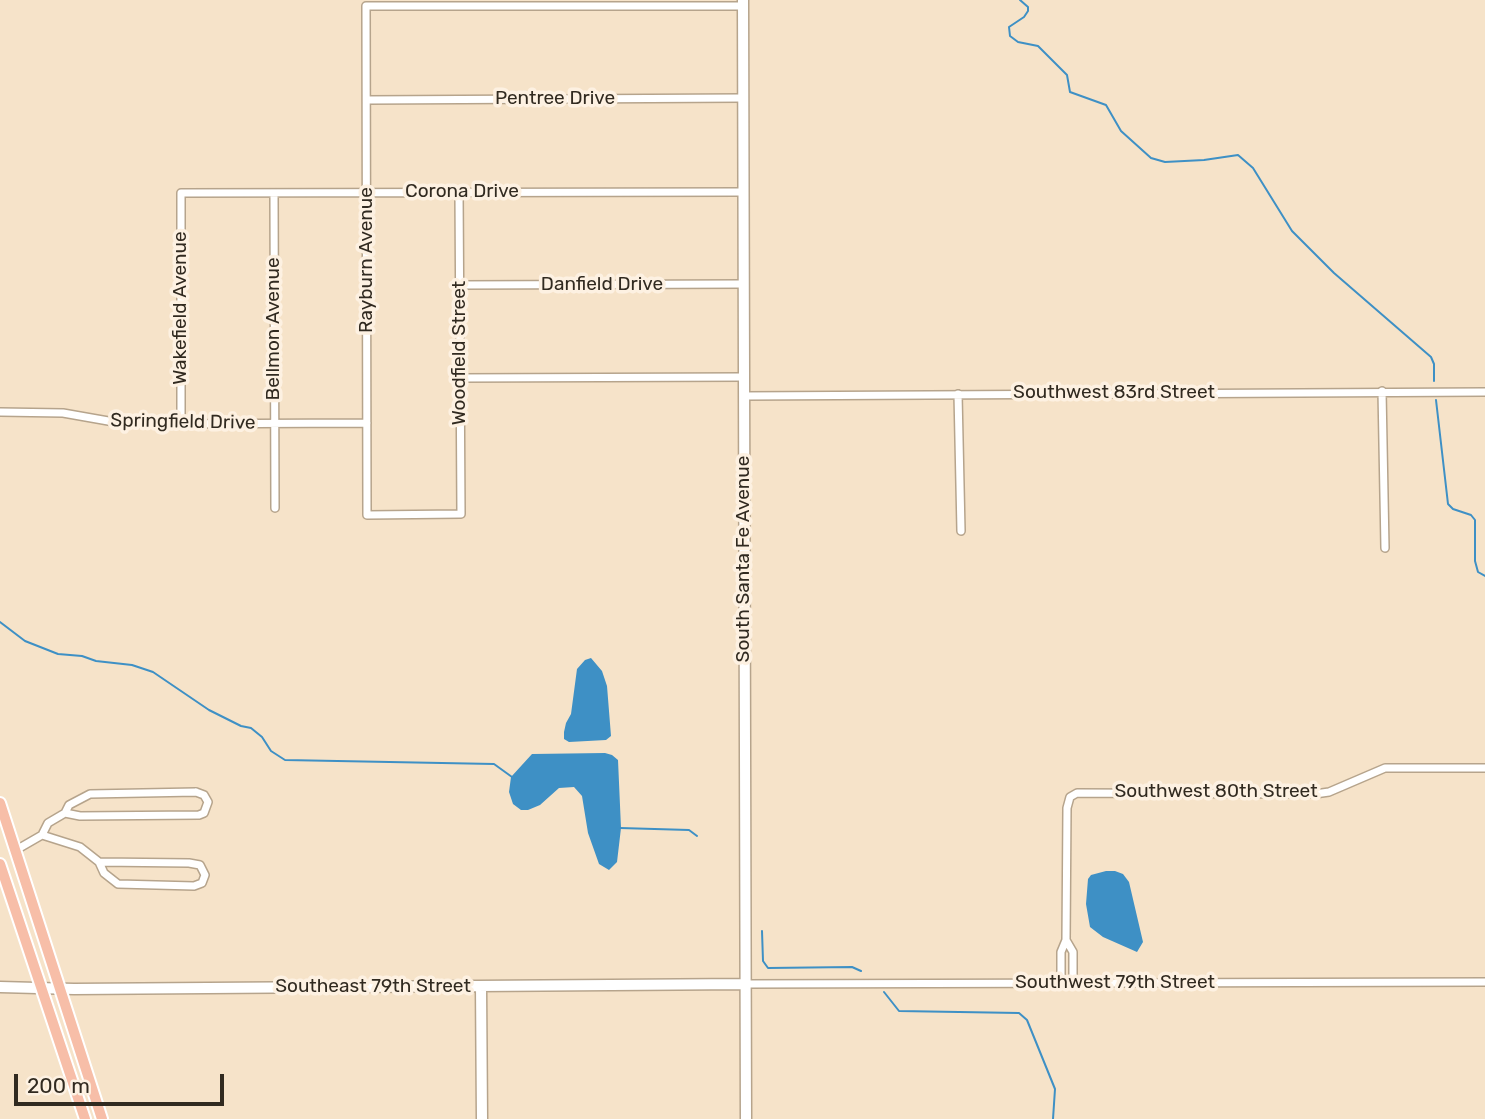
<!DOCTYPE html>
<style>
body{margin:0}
#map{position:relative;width:1485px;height:1119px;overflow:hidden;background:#f6e3c9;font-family:Rubik,sans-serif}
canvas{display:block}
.scale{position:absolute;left:14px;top:1074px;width:210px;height:32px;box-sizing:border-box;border:4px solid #312a20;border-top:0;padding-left:9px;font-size:21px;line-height:24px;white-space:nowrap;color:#312a20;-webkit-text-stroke:5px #fdf1e2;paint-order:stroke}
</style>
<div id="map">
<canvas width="1485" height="1119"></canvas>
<div class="scale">200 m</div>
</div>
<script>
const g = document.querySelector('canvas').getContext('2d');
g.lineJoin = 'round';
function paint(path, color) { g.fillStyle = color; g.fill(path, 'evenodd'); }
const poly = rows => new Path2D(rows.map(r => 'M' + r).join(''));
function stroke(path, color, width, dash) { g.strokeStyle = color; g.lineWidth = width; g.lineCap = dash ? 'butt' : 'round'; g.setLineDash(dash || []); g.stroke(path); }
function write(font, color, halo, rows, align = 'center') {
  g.font = font + ' Rubik,sans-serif'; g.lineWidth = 7; g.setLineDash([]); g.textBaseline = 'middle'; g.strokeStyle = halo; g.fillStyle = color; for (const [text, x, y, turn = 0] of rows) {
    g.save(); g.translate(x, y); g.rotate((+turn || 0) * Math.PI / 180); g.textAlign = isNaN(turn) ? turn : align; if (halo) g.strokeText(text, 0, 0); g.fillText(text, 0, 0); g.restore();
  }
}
const water = poly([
 [591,658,602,671,607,686,611,736,606,740,569,742,564,739,564,732,566,723,571,714,577,669,585,660],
 [605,753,612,755,618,760,621,828,617,862,609,870,599,864,588,833,582,796,574,787,559,788,540,805,528,810,521,810,513,804,509,792,511,777,532,754],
 [1106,871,1115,871,1123,874,1129,882,1143,942,1137,952,1103,937,1090,927,1086,904,1088,879,1091,875]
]);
const stream = poly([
 [1020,0,1028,7,1028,11,1024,17,1009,27,1010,36,1018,42,1038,46,1067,75,1070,92,1106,105,1121,131,1151,158,1165,162,1204,160,1238,155,1253,168,1292,231,1334,273,1431,357,1434,364,1434,381],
 [1436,400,1448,504,1453,509,1471,515,1475,520,1475,561,1478,572,1485,576],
 [0,622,25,641,58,654,82,656,96,661,132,665,153,672,209,710,241,726,251,728,262,737,271,751,285,760,494,764,512,777],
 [620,828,689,830,697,836],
 [762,931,763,961,768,968,852,967,861,971],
 [884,992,899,1011,1019,1013,1027,1020,1055,1089,1053,1119]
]);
const street = poly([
 [367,100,743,98],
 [459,192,461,514,367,515,366,6,743,6],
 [274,193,275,508],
 [460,285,743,284],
 [460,378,744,377],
 [1382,391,1385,548],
 [958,394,961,531],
 [744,396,1485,392],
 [0,412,63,413,114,422,143,424,367,423],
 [181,424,181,193,743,192],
 [196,792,204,795,208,802,204,813,199,815,80,816,65,813,69,805,90,794,196,792],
 [42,835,80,847,99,862,104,873,118,884,194,886,202,883,205,875,200,865,189,863,99,862],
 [16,850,42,835,48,823,65,813],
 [1066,940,1073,952,1073,984],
 [745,984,1485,982],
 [1061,984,1061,952,1066,940,1067,808,1070,797,1077,793,1315,794,1329,792,1385,768,1485,768]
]);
const secondary = poly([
 [743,0,746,1119],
 [481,986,482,1119],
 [0,987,74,989,745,984]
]);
const primary = poly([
 [0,803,102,1119],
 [0,864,85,1119]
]);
const streetNames = [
 ["Pentree Drive",555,99],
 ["Corona Drive",462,192],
 ["Rayburn Avenue",367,260,-90],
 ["Danfield Drive",602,285],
 ["Wakefield Avenue",181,308,-90],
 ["Bellmon Avenue",274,329,-90],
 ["Woodfield Street",460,353,-90],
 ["Southwest 83rd Street",1114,393],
 ["Springfield Drive",183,422,1],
 ["South Santa Fe Avenue",744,559,-90],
 ["Southwest 80th Street",1216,792],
 ["Southwest 79th Street",1115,983],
 ["Southeast 79th Street",373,987]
];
paint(water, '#3e90c5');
stroke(stream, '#3e90c5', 2);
stroke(street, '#b6a48c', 10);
stroke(secondary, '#b6a48c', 13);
stroke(primary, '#fff', 14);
stroke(street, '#fff', 7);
stroke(secondary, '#fff', 10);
stroke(primary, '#f7bea8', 10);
write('19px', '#312a20', '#fdf1e2', streetNames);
</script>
